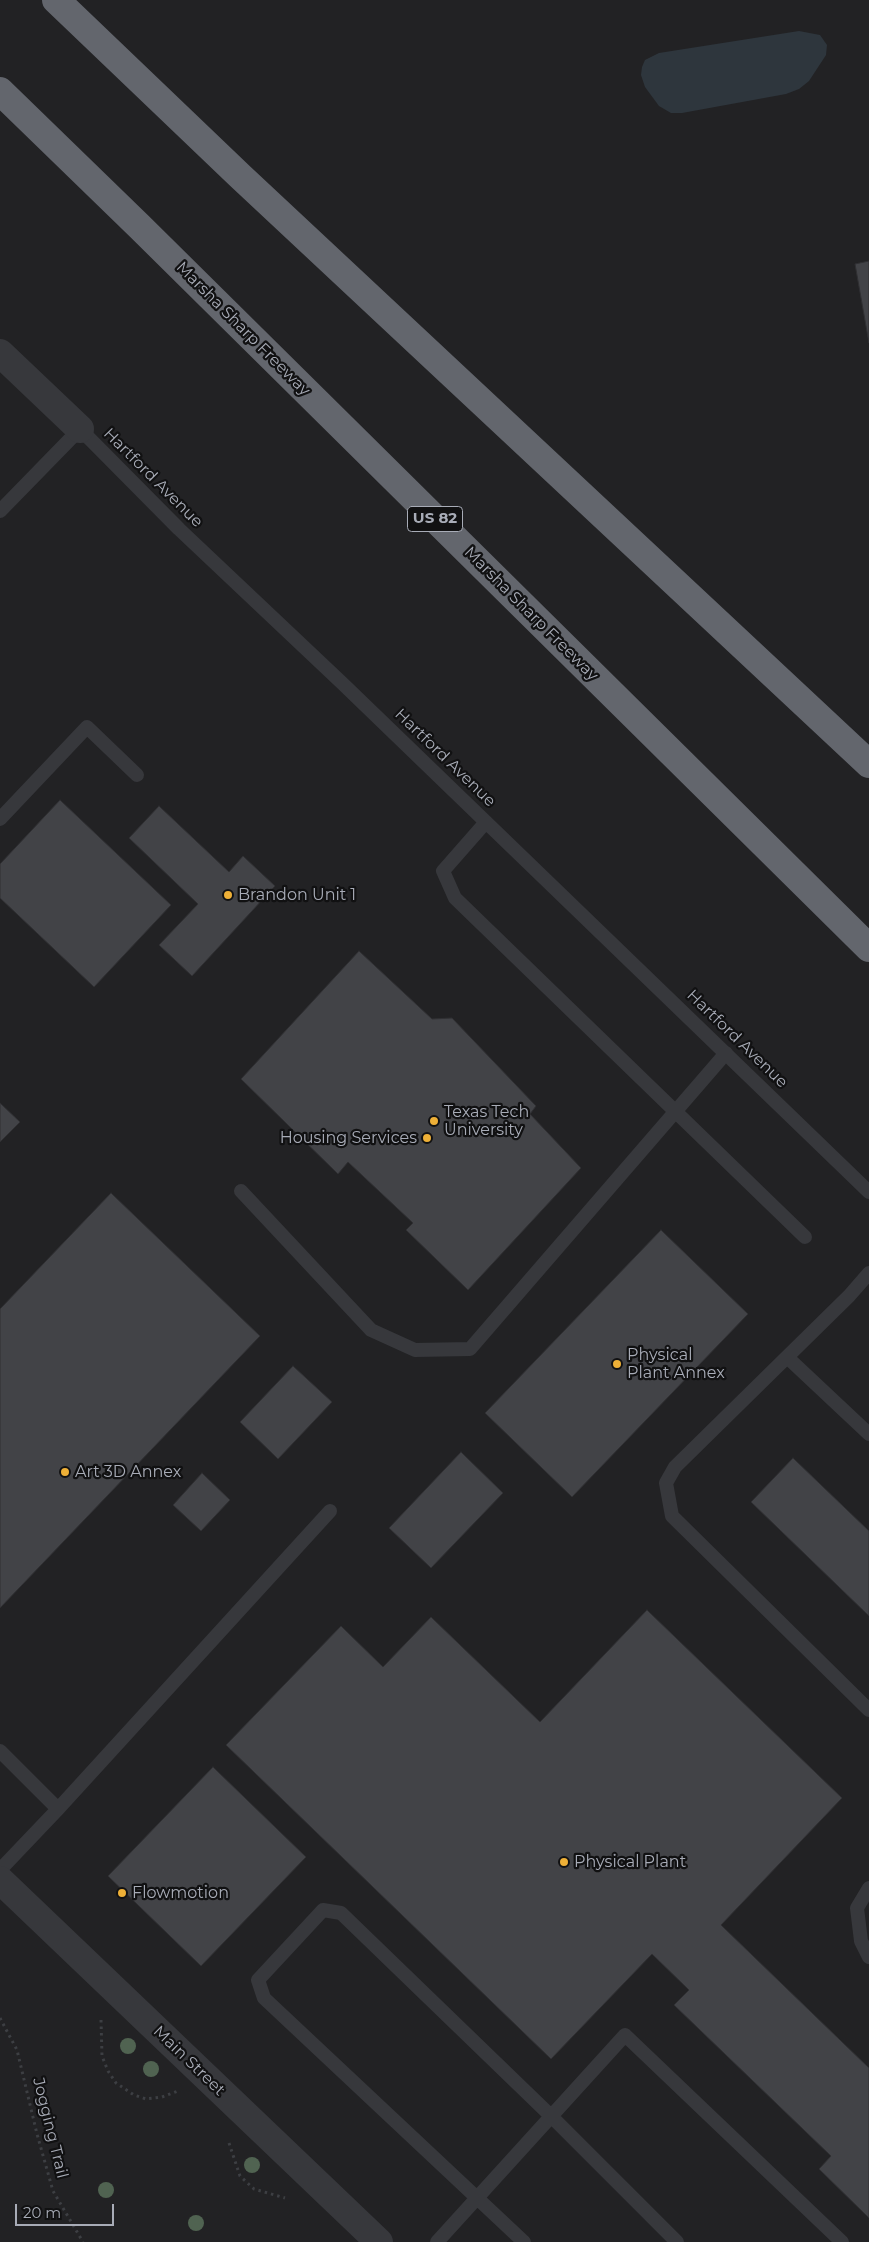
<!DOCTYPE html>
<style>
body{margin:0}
#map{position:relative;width:869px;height:2242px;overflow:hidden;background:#161617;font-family:Montserrat,sans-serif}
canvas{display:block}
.scale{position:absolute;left:15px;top:2204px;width:99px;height:22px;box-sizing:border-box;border:2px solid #a8acb7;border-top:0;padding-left:6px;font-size:15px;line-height:18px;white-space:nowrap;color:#a8acb7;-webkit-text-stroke:4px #111112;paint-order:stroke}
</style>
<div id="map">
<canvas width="869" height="2242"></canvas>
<div class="scale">20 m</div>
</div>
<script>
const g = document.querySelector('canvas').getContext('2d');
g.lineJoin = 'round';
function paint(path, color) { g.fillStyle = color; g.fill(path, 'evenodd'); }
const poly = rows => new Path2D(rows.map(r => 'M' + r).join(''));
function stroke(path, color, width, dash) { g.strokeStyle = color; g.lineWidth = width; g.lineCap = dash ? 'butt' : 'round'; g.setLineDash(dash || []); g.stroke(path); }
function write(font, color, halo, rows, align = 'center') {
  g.font = font + ' Montserrat,sans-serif'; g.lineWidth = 4.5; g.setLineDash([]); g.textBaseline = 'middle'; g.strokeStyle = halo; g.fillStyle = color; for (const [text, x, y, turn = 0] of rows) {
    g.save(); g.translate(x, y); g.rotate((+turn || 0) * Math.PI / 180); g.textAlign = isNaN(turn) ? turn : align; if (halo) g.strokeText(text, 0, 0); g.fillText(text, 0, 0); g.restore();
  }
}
const built = poly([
 [0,0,869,0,869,2242,0,2242]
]);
const water = poly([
 [799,31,820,35,827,45,826,55,809,81,799,89,786,94,682,113,671,113,659,106,645,87,641,75,642,67,645,60,659,53]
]);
const building = poly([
 [869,261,869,343,855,264,869,261],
 [60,800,171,905,94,987,0,898,0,864,60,800],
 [159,806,229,872,243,856,275,886,192,976,159,945,198,904,129,838,159,806],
 [359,951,432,1019,452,1018,536,1106,530,1114,581,1168,468,1290,406,1230,413,1223,348,1162,338,1174,241,1079,359,951],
 [0,1103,20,1122,0,1142,0,1103],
 [111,1193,260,1336,0,1608,0,1309,111,1193],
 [661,1230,748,1314,572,1497,485,1413,661,1230],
 [293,1366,332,1402,278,1459,240,1422,293,1366],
 [461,1452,503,1493,431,1568,389,1528,461,1452],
 [793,1458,869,1531,869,1616,751,1502,793,1458],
 [202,1473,230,1500,201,1531,173,1505,202,1473],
 [647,1610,842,1798,721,1925,869,2068,869,2218,819,2169,831,2156,674,2005,689,1990,652,1954,551,2059,226,1745,341,1626,383,1667,431,1617,540,1722,647,1610],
 [213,1767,306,1857,201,1966,108,1876,213,1767]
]);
const path = poly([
 [0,2018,17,2050,37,2134,53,2191,83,2242],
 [101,2020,102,2056,108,2071,116,2083,134,2095,146,2099,162,2097,178,2091],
 [229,2143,240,2176,254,2189,285,2198]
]);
const service = poly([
 [0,511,80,429,179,529,342,683,869,1192],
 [0,819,87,727,137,775],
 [486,822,443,871,455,898,805,1237],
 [241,1191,371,1330,415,1350,470,1349,726,1053],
 [869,1273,849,1296,675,1467,666,1483,672,1516,869,1710],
 [787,1357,869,1434],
 [0,1751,58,1809],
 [0,1870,58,1809,330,1511],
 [869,1888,857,1908,861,1941,869,1957],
 [437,2242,625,2035,842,2242],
 [524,2242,264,1998,258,1980,323,1910,341,1913,551,2116,677,2242]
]);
const minor = poly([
 [0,353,80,429],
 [0,1880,379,2242]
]);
const motorway = poly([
 [56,0,240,176,869,764],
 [0,91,140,227,869,948]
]);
const trees = [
 [128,2046],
 [151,2069],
 [252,2165],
 [106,2190],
 [196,2223]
];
const markers = [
 [228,895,5,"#eeb037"],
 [434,1121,5,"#eeb037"],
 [427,1138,5,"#eeb037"],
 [617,1364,5,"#eeb037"],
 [65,1472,5,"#eeb037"],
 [564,1862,5,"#eeb037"],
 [122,1893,5,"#eeb037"]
];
const shields = [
 [435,519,55]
];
const shieldNames = [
 ["US 82",435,519]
];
const streetNames = [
 ["Marsha Sharp Freeway",243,329,45],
 ["Hartford Avenue",153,478,45],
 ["Marsha Sharp Freeway",531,614,45],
 ["Hartford Avenue",445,758,44],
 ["Hartford Avenue",737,1039,44],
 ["Main Street",189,2061,44],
 ["Jogging Trail",50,2128,76]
];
const poiNames = [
 ["Brandon Unit 1",238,895],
 ["Texas Tech",444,1112],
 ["University",444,1130],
 ["Housing Services",417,1138,"right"],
 ["Physical",627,1355],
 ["Plant Annex",627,1373],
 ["Art 3D Annex",75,1472],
 ["Physical Plant",574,1862],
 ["Flowmotion",132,1893]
];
paint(built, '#222224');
paint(water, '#2e363d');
paint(building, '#424347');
stroke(building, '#303033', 1);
stroke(path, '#3d3f43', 3, [2.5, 4]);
stroke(service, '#37383c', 14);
stroke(minor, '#37383c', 28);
stroke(motorway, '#63666d', 28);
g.fillStyle = '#506351';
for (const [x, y] of trees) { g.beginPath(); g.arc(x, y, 8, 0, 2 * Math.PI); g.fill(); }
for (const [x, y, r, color] of markers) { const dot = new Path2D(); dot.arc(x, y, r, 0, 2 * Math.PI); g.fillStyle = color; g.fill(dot); stroke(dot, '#111112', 2); }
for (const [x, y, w] of shields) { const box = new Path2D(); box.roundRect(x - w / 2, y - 12.5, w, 25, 4); g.fillStyle = '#111112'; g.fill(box); stroke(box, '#a8acb7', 1); }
write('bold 15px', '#a8acb7', null, shieldNames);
write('16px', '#a8acb7', '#111112', streetNames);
write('16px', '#a8acb7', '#111112', poiNames, 'left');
</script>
